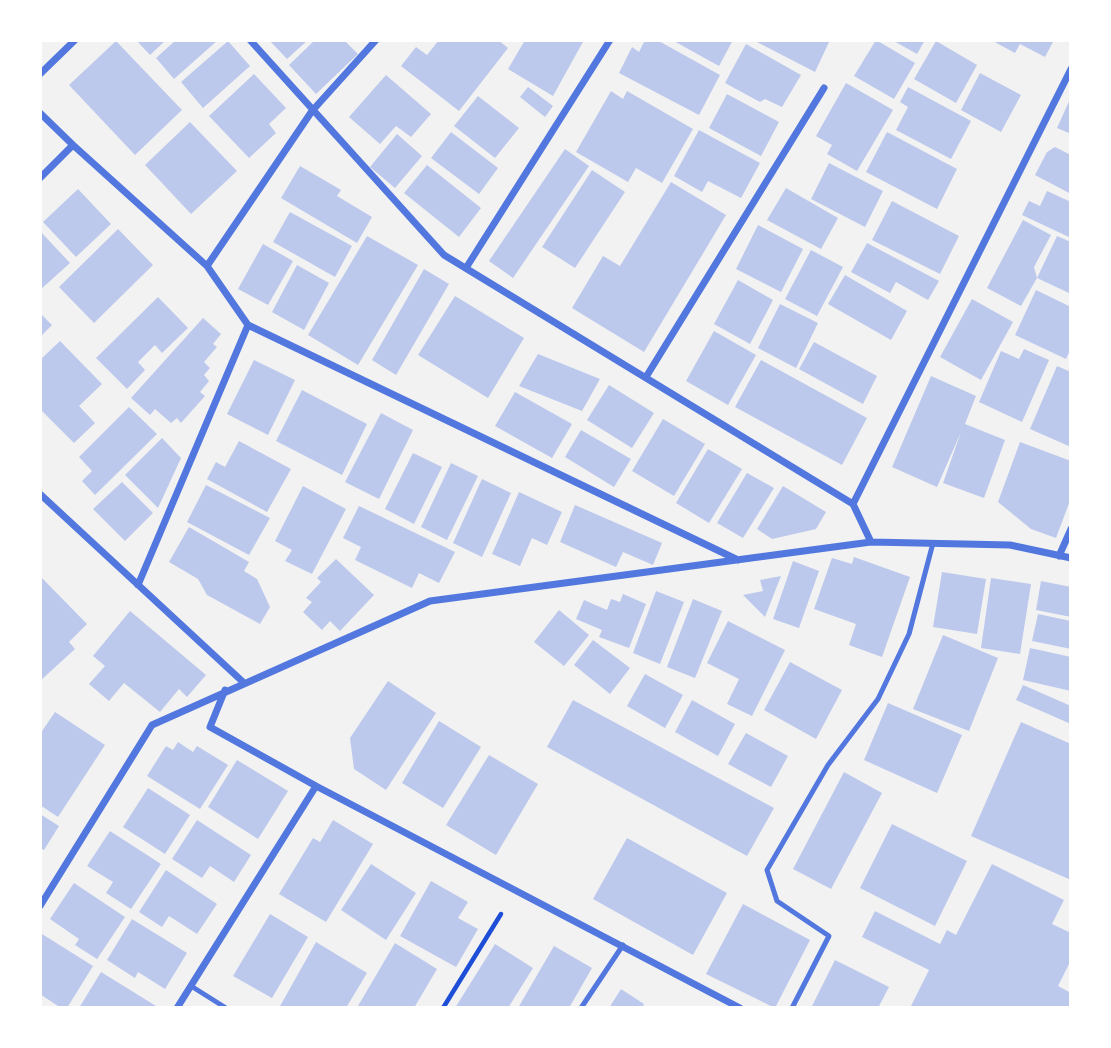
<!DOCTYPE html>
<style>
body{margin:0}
#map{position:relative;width:1111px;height:1048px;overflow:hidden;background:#f2f2f2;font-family:Helvetica,sans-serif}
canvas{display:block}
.frame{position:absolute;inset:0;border:42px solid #fff;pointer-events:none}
</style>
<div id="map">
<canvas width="1111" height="1048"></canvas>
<div class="frame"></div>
</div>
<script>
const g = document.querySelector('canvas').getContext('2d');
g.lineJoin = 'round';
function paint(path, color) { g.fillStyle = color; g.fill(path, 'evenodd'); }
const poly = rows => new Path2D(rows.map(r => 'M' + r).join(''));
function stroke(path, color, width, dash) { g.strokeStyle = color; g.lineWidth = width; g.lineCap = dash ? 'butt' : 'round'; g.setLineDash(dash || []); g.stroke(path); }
const building = poly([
 [136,40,166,40,150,55],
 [176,40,218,40,174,79,156,58],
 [269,40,308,40,287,59],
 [315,40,344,40,358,54,316,94,289,65],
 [439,40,498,40,508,48,459,111,401,66,416,47,427,55],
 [525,40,584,40,553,96,508,69],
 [645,40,657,40,720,75,699,115,619,73,632,47,639,52],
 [672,40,733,40,719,66],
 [753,40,830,40,815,72],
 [876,40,915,63,894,99,854,76],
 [892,40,925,40,917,54],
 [991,40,1054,40,1045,57,1020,44,1015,53],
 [116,41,182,110,135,155,69,85],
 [228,41,250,66,203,108,181,82],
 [936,41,977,65,956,103,914,79],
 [746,44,801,75,782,107,765,99,760,102,725,83],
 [980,73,1021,95,1001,132,961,110],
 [254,74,286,108,269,124,276,133,249,158,209,116],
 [386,75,431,114,411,137,396,126,380,144,349,117],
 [846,83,893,110,857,171,827,154,832,145,816,136],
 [528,87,553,106,545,117,520,97],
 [908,87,971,121,951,159,896,130,908,107,900,102],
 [611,91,623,99,627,91,693,129,662,183,636,168,628,182,576,152],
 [727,94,779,122,761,156,709,128],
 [478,96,519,128,495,158,454,126],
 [1071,97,1071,134,1057,128],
 [190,122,237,171,191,214,145,165],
 [699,130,760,163,741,198,708,181,702,192,674,176],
 [451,132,498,168,479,194,431,158],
 [887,132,957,169,937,209,866,172],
 [397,134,422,156,395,188,370,167],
 [1055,147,1071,155,1071,194,1035,175,1047,152],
 [565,149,589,166,513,278,489,261],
 [829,163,883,191,865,227,811,199],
 [427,165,481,208,459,237,404,193],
 [300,166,341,190,337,196,372,217,357,243,281,198],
 [592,170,625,192,575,268,542,247],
 [671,182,726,215,644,352,572,308,603,256,620,266],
 [786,188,838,218,821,249,767,220],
 [78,189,111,224,76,257,43,222],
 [1047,191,1071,202,1071,238,1022,215,1029,201,1040,206],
 [892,201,959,236,940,274,872,240],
 [290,212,352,246,335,277,273,242],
 [1023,220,1051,235,1034,267,1037,278,1021,306,987,288],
 [758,225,803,249,781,292,736,269],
 [118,229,153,265,94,323,59,287],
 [40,231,70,263,40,290],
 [367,236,418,265,358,365,308,335],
 [1057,236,1071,242,1071,294,1037,278],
 [867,243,939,281,928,300,896,282,890,293,851,272],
 [263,244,293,261,268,305,238,289],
 [811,250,843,267,817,316,785,299],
 [297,265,329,283,304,330,272,312],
 [424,269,449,284,396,375,372,360],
 [845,275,907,311,891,340,828,304],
 [738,280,773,300,750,344,714,324],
 [1036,290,1071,307,1071,348,1066,359,1015,335],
 [455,296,524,338,488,398,418,355],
 [158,297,188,328,162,353,155,345,138,362,145,370,127,389,96,358],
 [972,299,1013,322,981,380,940,357],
 [780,304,818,323,796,368,758,348],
 [40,313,52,325,40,337],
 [203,318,221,334,213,344,217,347,204,362,210,368,204,375,209,381,200,392,205,396,181,423,177,418,171,423,155,409,150,415,131,398],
 [714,331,756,355,728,405,686,381],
 [60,341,102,384,79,406,95,423,74,443,40,409,40,360],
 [814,342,877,376,863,404,799,369],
 [1024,349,1049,360,1022,422,979,402,1001,351,1019,359],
 [538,354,600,379,582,411,519,386],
 [254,360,295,380,268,435,227,414],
 [761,360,867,418,842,465,735,407],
 [1057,366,1071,372,1071,447,1030,429],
 [931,376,976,396,965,424,1005,440,984,498,943,483,961,432,937,487,892,467],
 [609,385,654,413,632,448,587,420],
 [302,390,367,424,342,475,276,441],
 [515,392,572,424,552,458,495,426],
 [129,407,157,434,95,495,82,481,92,471,79,457],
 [381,413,413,430,379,499,345,482],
 [663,419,705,444,674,496,632,471],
 [581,430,631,459,614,487,565,457],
 [162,438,181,458,158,508,125,475],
 [239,441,291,469,267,512,207,479,216,462,225,467],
 [1020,442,1071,461,1071,498,1056,538,1031,529,998,502],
 [708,449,742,469,709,523,676,503],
 [413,453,442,467,414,524,385,509],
 [451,463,478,476,447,540,421,527],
 [747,473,774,488,743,538,717,523],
 [482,479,511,493,482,557,453,543],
 [122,482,153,513,125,541,93,509],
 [206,485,270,518,249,555,187,522],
 [303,486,346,509,312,574,285,561,292,550,275,541],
 [783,486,826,512,816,529,772,539,757,529],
 [519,492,562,512,547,545,532,538,520,566,492,554],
 [575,505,662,543,653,565,623,552,616,567,560,542],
 [359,506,455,552,439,583,419,573,412,588,355,560,361,547,343,538],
 [189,527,249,562,244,571,257,579,270,607,260,624,207,595,198,579,169,562],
 [854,557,910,577,882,657,849,645,856,624,814,609,832,558,852,564],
 [336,559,374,595,340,631,330,621,322,630,303,612,312,602,306,598,321,582,317,578],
 [793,561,819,571,799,628,773,619],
 [942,572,986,579,977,634,933,627],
 [40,576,87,624,69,642,75,649,40,681],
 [781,576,765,617,743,595,763,591,760,580],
 [991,578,1031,584,1020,654,981,648],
 [1041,581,1071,587,1071,617,1036,610],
 [656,591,684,602,660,664,633,653],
 [623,594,646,604,629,648,599,637,602,630,576,619,584,600,607,610,611,599,620,602],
 [693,599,722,611,695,678,667,667],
 [559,610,589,635,564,666,534,642],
 [130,611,206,675,187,697,179,689,160,712,124,683,109,701,89,684,105,666,93,656],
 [1038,614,1071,621,1071,649,1032,641],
 [728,621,785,650,752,716,727,704,739,679,707,663],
 [943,635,998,658,969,731,913,709],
 [593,640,630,668,610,694,574,665],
 [1030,648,1071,657,1071,691,1023,680],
 [790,662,842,690,816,739,764,710],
 [645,674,683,695,665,728,627,706],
 [388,681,436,713,386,790,354,769,350,738],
 [1023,685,1071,706,1071,724,1016,700],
 [573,700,774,808,747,856,547,747],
 [692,700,735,724,718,756,675,732],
 [888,703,962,735,937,793,864,760],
 [55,712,105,745,58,817,40,805,40,734],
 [439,721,481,747,443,808,402,783],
 [1021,722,1071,744,1071,880,971,836],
 [746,733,788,756,771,787,728,764],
 [178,742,193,752,197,746,228,765,200,809,147,776,166,746,173,750],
 [489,755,538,784,496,855,446,825],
 [237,760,288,791,258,839,208,807],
 [844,772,882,793,831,889,793,869],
 [148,788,190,815,165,854,123,827],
 [40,814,59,826,44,850,40,848],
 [197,820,251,855,234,882,210,866,202,878,172,859],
 [333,820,373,844,326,922,279,894,313,838,320,842],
 [892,824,967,861,935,926,860,888],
 [110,831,161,864,131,909,106,893,113,882,87,866],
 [627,838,727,893,693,955,593,899],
 [371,864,416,893,386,940,341,910],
 [992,864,1064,900,1052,924,1071,933,1071,960,1058,986,1071,993,1071,1008,910,1008,929,970,862,937,875,911,940,944,947,930,956,935],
 [166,870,217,904,197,934,169,916,162,927,139,912],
 [431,881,468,902,458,918,478,929,456,967,400,936],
 [74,883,125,917,97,959,75,945,79,939,50,919],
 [743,904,810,940,775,1008,706,974],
 [270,914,308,937,272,998,233,976],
 [132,919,187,953,165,989,138,972,135,978,107,960],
 [42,934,93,966,67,1008,61,1008,40,994],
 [316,942,367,973,346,1008,279,1008],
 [395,943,437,969,414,1008,361,1008,358,1006],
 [495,944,533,968,508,1008,455,1008],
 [554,946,592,968,569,1008,518,1008],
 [835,960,889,987,878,1008,811,1008],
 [101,972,156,1006,155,1008,79,1008],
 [621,989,644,1004,642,1008,609,1008]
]);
const path = poly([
 [443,1008,501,914]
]);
const service = poly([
 [191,986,226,1008],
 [581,1008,623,945],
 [792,1008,829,936,777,901,767,870,828,765,878,699,909,634,933,543]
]);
const minor = poly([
 [250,40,444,255,853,504,871,542],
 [40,74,75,40],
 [40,113,73,145],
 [40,178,73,145,207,266,248,325,738,560],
 [207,266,312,111,376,40],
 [466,268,610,40],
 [646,377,824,88],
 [40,494,243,682],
 [853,504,1071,69],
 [1059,556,1071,529],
 [138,585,248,325],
 [225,690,210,727,316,786,740,1008],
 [40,906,152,725,430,601,871,542,1010,545,1071,558],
 [177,1008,316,786]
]);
paint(building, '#bdc9ec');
stroke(path, '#1d4ed8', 4.5);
stroke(service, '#5277de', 5);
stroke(minor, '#5277de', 7);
</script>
